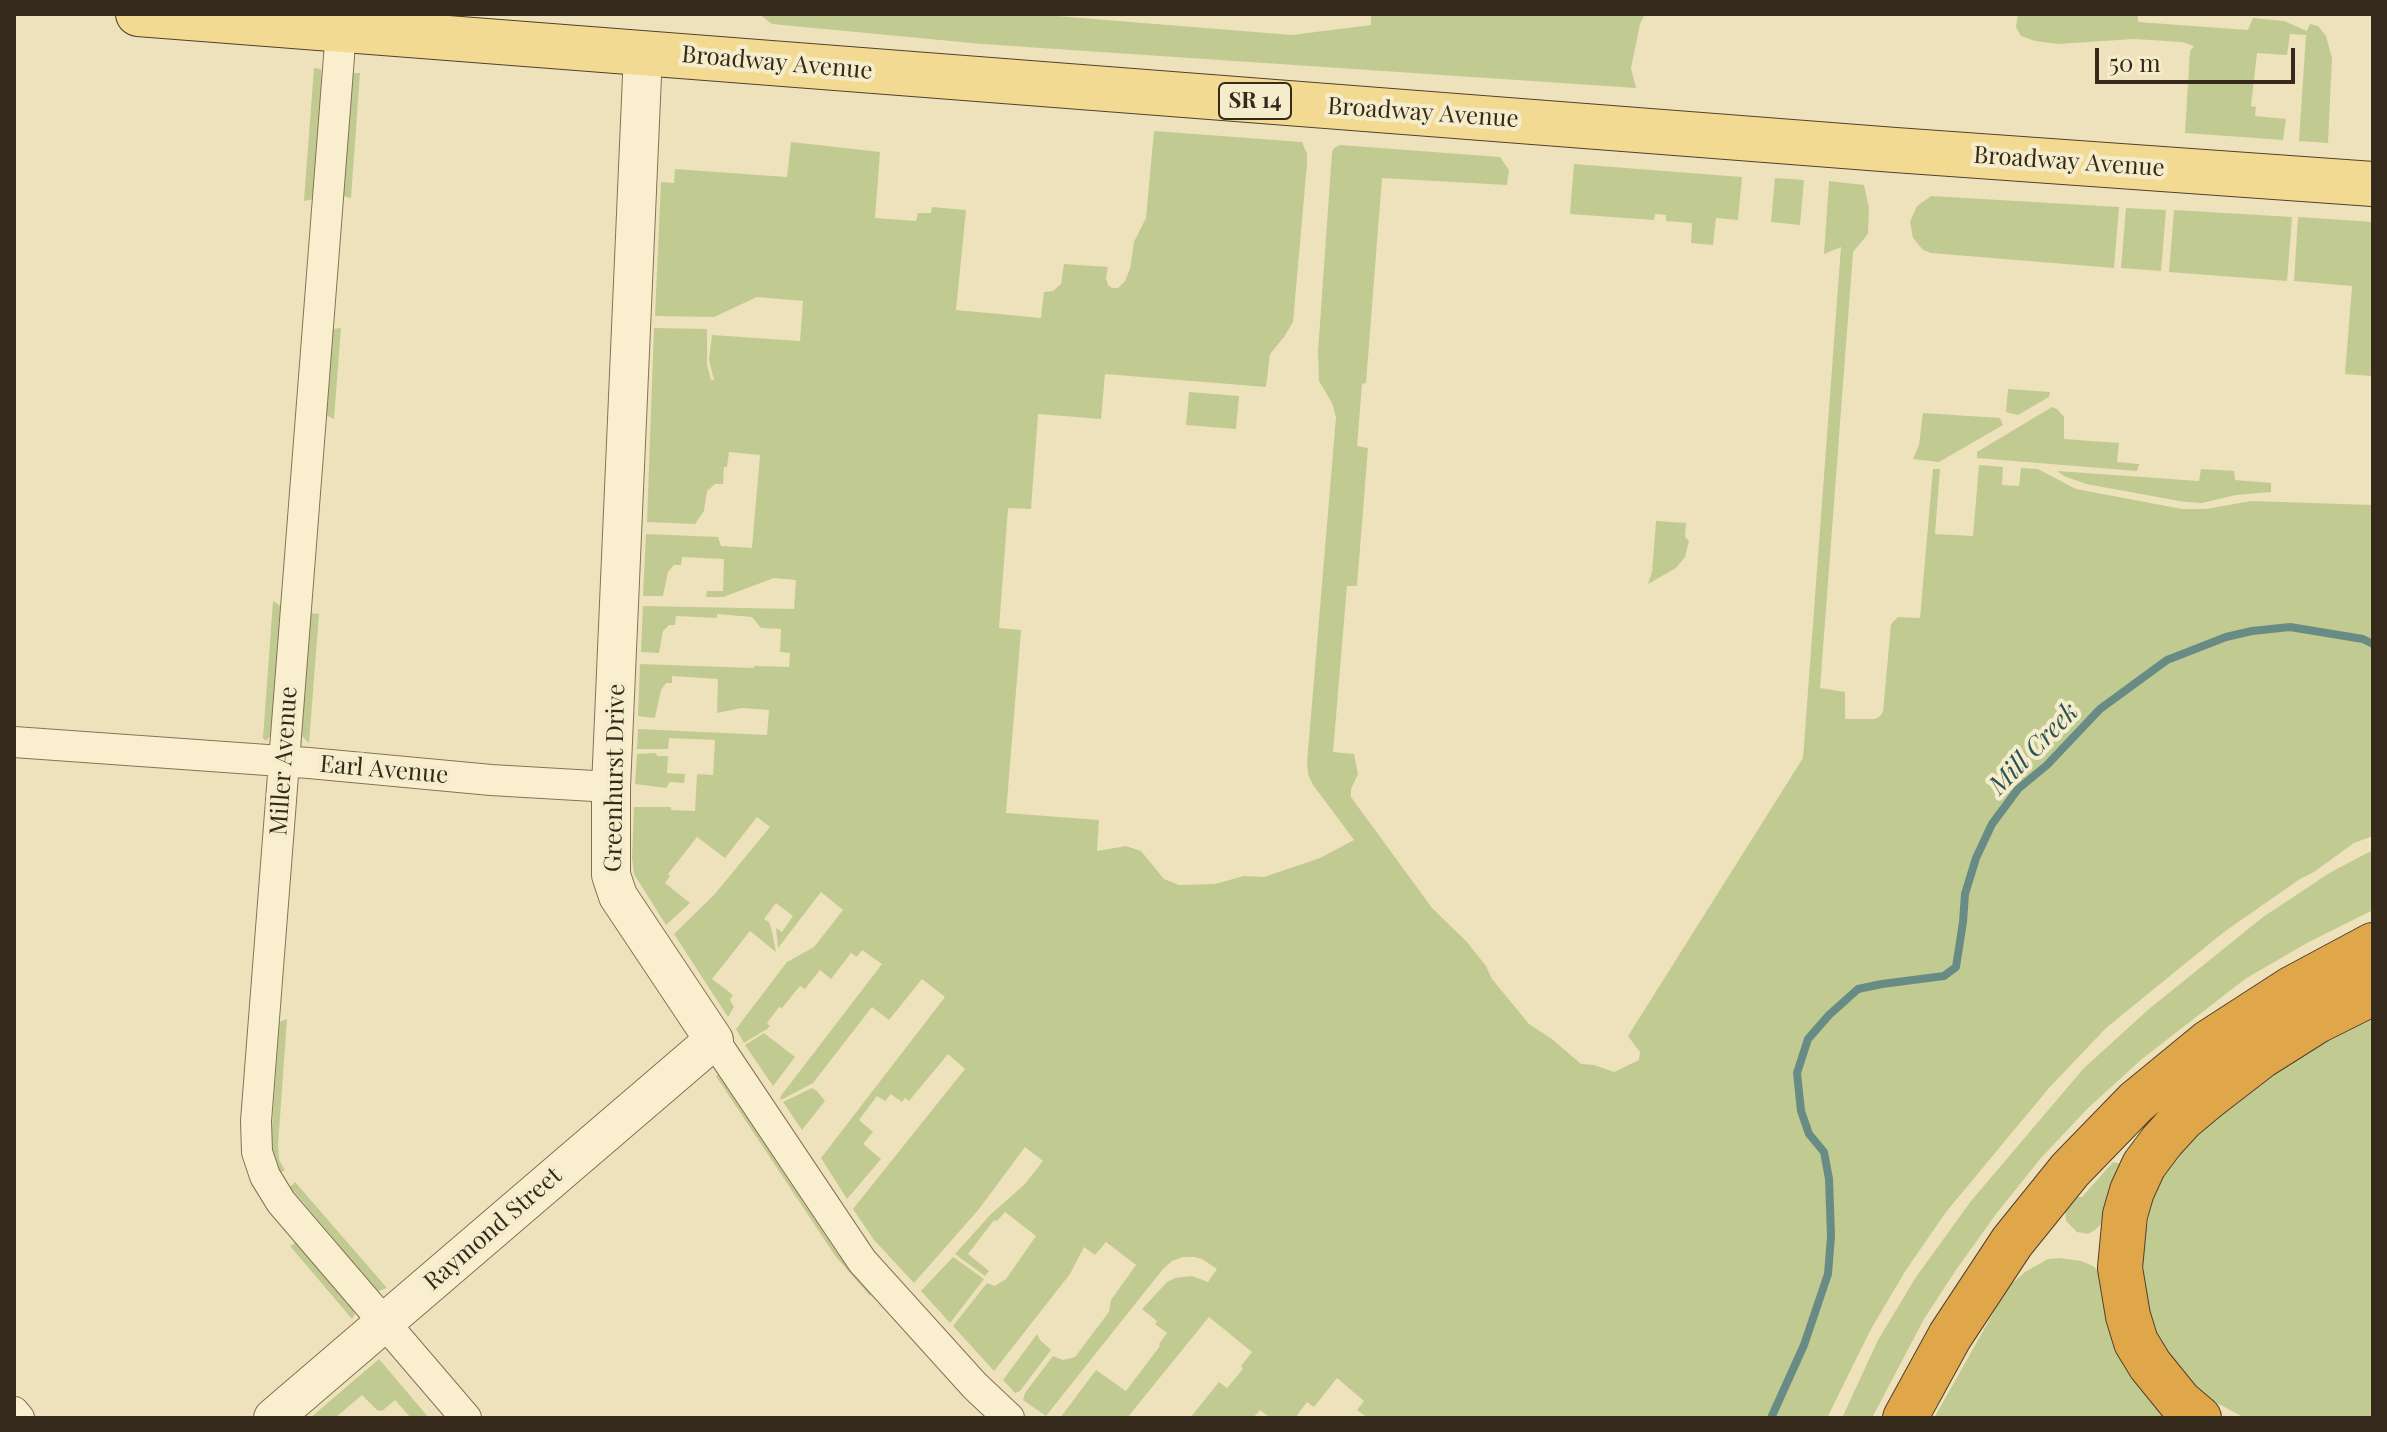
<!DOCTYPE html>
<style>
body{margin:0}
#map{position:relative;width:2387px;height:1432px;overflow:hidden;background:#eee2bc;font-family:"Playfair Display",serif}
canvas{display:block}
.frame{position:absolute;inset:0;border:16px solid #34291b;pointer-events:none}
.scale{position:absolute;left:2095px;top:48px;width:200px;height:36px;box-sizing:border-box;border:4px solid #34291b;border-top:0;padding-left:10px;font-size:24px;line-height:28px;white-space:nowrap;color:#34291b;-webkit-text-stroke:6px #f5eccc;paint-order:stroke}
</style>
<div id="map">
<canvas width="2387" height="1432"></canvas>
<div class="frame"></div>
<div class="scale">50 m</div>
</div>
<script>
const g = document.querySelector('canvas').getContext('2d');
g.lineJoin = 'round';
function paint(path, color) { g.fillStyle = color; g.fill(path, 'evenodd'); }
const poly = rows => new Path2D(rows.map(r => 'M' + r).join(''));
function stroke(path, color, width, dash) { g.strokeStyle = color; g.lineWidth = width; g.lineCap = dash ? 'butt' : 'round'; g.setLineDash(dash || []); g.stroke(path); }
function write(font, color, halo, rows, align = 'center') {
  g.font = font + ' "Playfair Display",serif'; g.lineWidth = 8; g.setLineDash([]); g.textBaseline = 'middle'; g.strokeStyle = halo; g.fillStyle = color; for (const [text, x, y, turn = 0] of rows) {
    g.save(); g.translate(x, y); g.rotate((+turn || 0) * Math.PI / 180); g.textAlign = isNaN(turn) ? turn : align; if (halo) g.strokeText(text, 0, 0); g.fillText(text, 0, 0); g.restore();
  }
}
const green = poly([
 [759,14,1032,14,1292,35,1371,25,1371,14,1645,14,1640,24,1631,68,1636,88,982,44,772,24],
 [2018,14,2138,14,2138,22,2248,30,2253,18,2284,21,2307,31,2310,24,2318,26,2326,36,2332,58,2328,143,2299,141,2306,35,2290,34,2287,55,2257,53,2251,106,2256,107,2255,116,2286,119,2283,140,2185,133,2190,51,2194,46,2182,42,2134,39,2058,44,2035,41,2021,36,2016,27],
 [314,68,321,69,322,79,313,199,304,201],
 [353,73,360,73,351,198,343,196],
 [1154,131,1302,142,1307,154,1307,164,1293,322,1284,337,1270,354,1266,387,1105,374,1101,419,1038,414,1031,509,1008,508,999,628,1021,630,1006,813,1099,820,1097,851,1126,846,1141,851,1164,879,1179,885,1215,884,1244,876,1264,877,1320,858,1354,840,1313,785,1308,774,1307,763,1336,417,1332,403,1319,381,1318,352,1332,152,1334,148,1340,145,1500,157,1509,170,1507,185,1382,178,1366,383,1362,384,1357,446,1368,448,1357,586,1347,586,1333,752,1354,754,1358,774,1351,789,1351,797,1432,908,1466,941,1486,966,1492,979,1529,1024,1552,1039,1581,1064,1594,1065,1614,1072,1639,1060,1640,1052,1628,1036,1803,758,1841,247,1824,254,1829,181,1864,185,1869,208,1868,234,1853,252,1820,688,1845,692,1845,719,1875,719,1880,716,1883,712,1891,624,1898,617,1920,618,1933,469,1940,469,1935,534,1973,536,1979,465,2003,467,2002,485,2019,486,2021,468,2038,469,2076,489,2182,509,2206,509,2251,501,2373,505,2373,836,2354,843,2314,872,2300,879,2224,932,2106,1028,2049,1088,1946,1212,1906,1270,1871,1329,1827,1418,1368,1418,1357,1410,1364,1401,1337,1378,1314,1407,1307,1402,1295,1418,1267,1418,1268,1416,1260,1410,1253,1418,1190,1418,1219,1382,1227,1388,1243,1369,1241,1366,1252,1352,1209,1317,1127,1418,1060,1418,1096,1370,1126,1391,1160,1346,1159,1344,1167,1333,1155,1324,1157,1321,1142,1309,1167,1282,1175,1278,1192,1276,1208,1282,1217,1269,1202,1259,1194,1257,1183,1257,1172,1261,1163,1269,1046,1416,1023,1400,1025,1393,1053,1356,1063,1360,1075,1357,1109,1312,1111,1300,1136,1265,1106,1242,1095,1255,1084,1247,1070,1274,994,1371,953,1326,987,1283,995,1286,1006,1279,1036,1236,1005,1212,997,1221,994,1220,968,1254,989,1271,985,1276,955,1254,990,1215,1025,1184,1043,1161,1025,1147,979,1209,914,1283,874,1240,853,1209,965,1069,948,1054,909,1101,905,1098,902,1102,891,1094,885,1101,877,1096,859,1120,873,1132,863,1144,881,1159,847,1199,821,1158,945,997,922,979,889,1020,872,1007,813,1083,781,1100,780,1097,882,964,862,950,857,957,851,953,831,979,820,970,805,989,800,986,782,1008,779,1007,767,1023,770,1026,767,1029,744,1043,736,1029,787,962,814,947,843,910,821,892,778,948,776,928,782,932,793,916,776,903,764,919,769,922,772,932,776,952,750,931,712,979,733,995,730,1000,734,1007,728,1017,674,934,714,895,770,827,757,817,725,858,697,837,668,874,670,876,665,883,690,903,666,925,634,874,632,858,634,807,671,807,671,810,695,811,697,774,713,775,715,740,669,738,668,749,637,749,638,729,767,735,769,710,742,708,717,713,718,679,672,676,672,683,666,683,661,690,655,718,638,716,640,664,753,668,755,666,789,667,790,653,780,652,781,629,761,628,752,617,717,614,717,618,676,616,675,625,669,625,663,631,659,653,641,652,643,606,794,609,796,580,774,578,723,597,706,597,707,591,723,591,724,559,682,557,681,565,674,565,668,572,663,596,643,596,646,534,718,537,721,546,752,548,760,455,729,452,727,467,724,467,723,484,715,484,707,491,704,511,695,524,647,522,654,328,707,329,707,365,711,380,714,380,709,360,712,335,800,341,803,301,757,297,714,317,655,316,661,182,674,183,675,169,787,177,791,142,880,152,875,218,916,221,918,213,931,213,932,207,966,210,956,310,1041,318,1044,292,1053,291,1061,284,1064,264,1108,267,1106,278,1108,285,1112,288,1118,288,1125,281,1130,269,1134,242,1146,218],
 [1574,164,1742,177,1738,220,1716,218,1713,245,1691,243,1692,223,1666,221,1666,215,1655,214,1654,220,1570,214],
 [1775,178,1804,180,1800,225,1771,222],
 [1931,196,2119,207,2114,268,1931,253,1923,250,1913,238,1910,222,1917,206],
 [2126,208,2166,210,2161,271,2121,268],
 [2174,210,2292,217,2287,281,2169,272],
 [2298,217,2373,222,2373,376,2345,374,2352,286,2294,281],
 [341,328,334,419,326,415,332,329],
 [2008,389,2050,392,2049,397,2018,415,2006,412],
 [1189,392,1239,396,1236,429,1186,425],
 [2052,407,2057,409,2064,417,2064,439,2119,443,2117,462,2139,464,2137,471,1977,458,1977,452],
 [1923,413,2000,418,2003,425,1939,462,1913,459,1919,445],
 [2201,469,2234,471,2235,480,2271,483,2271,492,2236,495,2202,503,2185,502,2086,484,2064,476,2057,471,2199,481],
 [1656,521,1686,523,1685,537,1689,541,1685,557,1676,568,1648,584,1652,572],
 [273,601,281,606,272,734,266,741,263,738],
 [311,613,319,614,309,743,302,736,302,730],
 [656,753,657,756,668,756,667,773,685,774,684,783,670,782,666,788,635,784,637,754],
 [2373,850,2373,910,2307,943,2245,979,2142,1059,2088,1108,2041,1158,1996,1214,1956,1270,1924,1319,1872,1418,1842,1418,1878,1340,1916,1277,1971,1201,2084,1068,2149,1009,2263,917,2331,872],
 [2373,1017,2373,1418,2245,1418,2213,1401,2188,1379,2168,1354,2154,1328,2148,1311,2142,1255,2151,1203,2166,1170,2195,1134,2254,1086,2325,1041],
 [287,1019,278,1145,279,1160,285,1170,280,1173,274,1159,271,1144,279,1022],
 [764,1033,795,1057,773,1086,745,1045],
 [718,1075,839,1256,872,1294,870,1296,836,1257,716,1076],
 [812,1088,817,1091,825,1101,802,1130,783,1102],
 [2113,1162,2123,1164,2103,1222,2095,1230,2088,1234,2077,1232,2066,1221,2065,1210,2077,1197,2082,1197],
 [295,1182,387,1288,378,1291,290,1187],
 [297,1242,353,1309,355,1314,352,1319,290,1246],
 [953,1257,984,1279,950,1323,921,1291],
 [2060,1258,2081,1261,2093,1266,2103,1275,2173,1418,1934,1418,2008,1287,2025,1272,2048,1259],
 [1037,1334,1040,1340,1051,1350,1020,1391,1015,1393,1003,1380],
 [379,1359,429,1418,411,1418,395,1400,382,1411,377,1410,362,1395,335,1418,310,1418]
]);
const stream = poly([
 [1771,1418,1804,1345,1828,1274,1831,1236,1829,1179,1824,1152,1809,1134,1801,1111,1797,1073,1808,1039,1829,1015,1858,989,1882,984,1944,976,1956,967,1963,922,1965,894,1976,858,1992,824,2018,789,2047,765,2100,709,2167,660,2226,637,2252,631,2290,627,2363,639,2373,644]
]);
const minor = poly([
 [341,31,256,1121,257,1152,265,1176,281,1202,466,1418],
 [14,742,309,763,491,780,611,787],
 [714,1040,862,1261,975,1386,1009,1418],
 [14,1412,19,1418]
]);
const tertiary = poly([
 [273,1418,714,1040,618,896,611,875,611,787,643,53]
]);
const primary = poly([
 [138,14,1895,150,2373,184]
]);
const motorway = poly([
 [1905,1418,1950,1336,2012,1242,2070,1170,2136,1102,2209,1042,2291,989,2373,945],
 [2199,1418,2180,1402,2150,1365,2136,1342,2128,1316,2120,1268,2125,1215,2132,1191,2144,1165,2162,1141,2183,1118,2207,1098,2260,1057,2317,1021,2373,993]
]);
const shields = [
 [1255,101,72]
];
const shieldNames = [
 ["SR 14",1255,101]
];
const streetNames = [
 ["Broadway Avenue",777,63,5],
 ["Broadway Avenue",1423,113,4],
 ["Broadway Avenue",2069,162,4],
 ["Miller Avenue",284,761,-86],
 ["Earl Avenue",384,770,5],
 ["Greenhurst Drive",615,778,-89],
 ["Raymond Street",493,1229,-41]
];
const waterNames = [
 ["Mill Creek",2034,749,-46]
];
paint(green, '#c1cb91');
stroke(stream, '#688c85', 8);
stroke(minor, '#857256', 32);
stroke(tertiary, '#857256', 40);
stroke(primary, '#52402b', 46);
stroke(motorway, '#52402b', 46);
stroke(minor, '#f9efcf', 30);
stroke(tertiary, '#f9efcf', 38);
stroke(primary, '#f3da92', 44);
stroke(motorway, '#e0a74a', 44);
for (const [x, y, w] of shields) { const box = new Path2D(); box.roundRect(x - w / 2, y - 18, w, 36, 6); g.fillStyle = '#f5eccc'; g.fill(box); stroke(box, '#34291b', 2); }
write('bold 22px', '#34291b', null, shieldNames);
write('24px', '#34291b', '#f5eccc', streetNames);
write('italic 26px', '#2a5454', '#f5eccc', waterNames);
</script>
